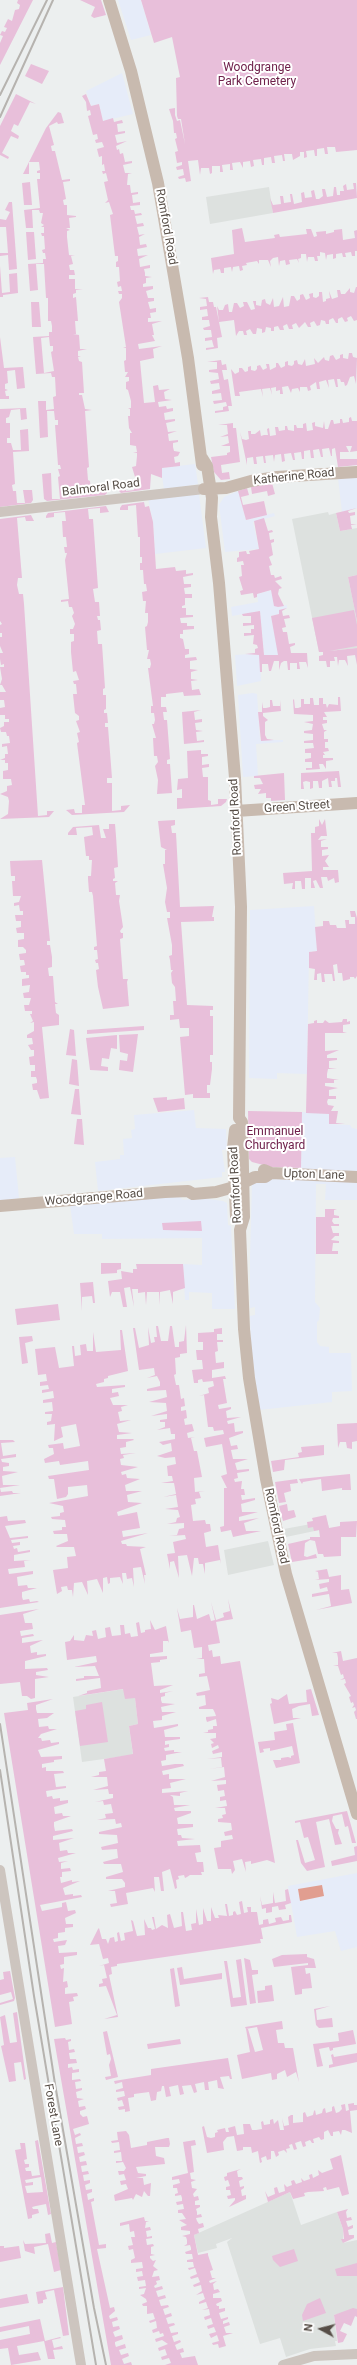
<!DOCTYPE html>
<style>
body{margin:0}
#map{position:relative;width:357px;height:2365px;overflow:hidden;background:#ecefef;font-family:Roboto,sans-serif}
canvas{display:block}
.north{position:absolute;left:301px;top:2309px;width:40px;height:40px;-webkit-text-stroke:3px #fff;paint-order:stroke;rotate:277deg;font-size:11px;font-weight:700;line-height:16px;text-align:center;color:#574e47}
.north::after{content:'';display:block;margin:auto;width:14px;height:18px;background:#574e47;clip-path:polygon(50% 0,100% 100%,50% 72%,0 100%)}
</style>
<div id="map">
<canvas width="357" height="2365"></canvas>
<div class="north">N</div>
</div>
<script>
const g = document.querySelector('canvas').getContext('2d');
g.lineJoin = 'round';
function paint(path, color) { g.fillStyle = color; g.fill(path, 'evenodd'); }
const poly = rows => new Path2D(rows.map(r => 'M' + r).join(''));
function stroke(path, color, width, dash) { g.strokeStyle = color; g.lineWidth = width; g.lineCap = dash ? 'butt' : 'round'; g.setLineDash(dash || []); g.stroke(path); }
function write(font, color, halo, rows, align = 'center') {
  g.font = font + ' Roboto,sans-serif'; g.lineWidth = 4; g.setLineDash([]); g.textBaseline = 'middle'; g.strokeStyle = halo; g.fillStyle = color; for (const [text, x, y, turn = 0] of rows) {
    g.save(); g.translate(x, y); g.rotate((+turn || 0) * Math.PI / 180); g.textAlign = isNaN(turn) ? turn : align; if (halo) g.strokeText(text, 0, 0); g.fillText(text, 0, 0); g.restore();
  }
}
const commercial = poly([
 [118,0,141,0,151,35,131,40],
 [122,73,133,114,103,121,99,104,91,106,86,91],
 [195,464,198,484,164,490,161,468],
 [357,477,357,508,342,512,338,478],
 [238,491,246,520,274,513,275,516,253,522,259,549,225,552,219,505,224,497],
 [199,494,206,548,155,554,153,522,148,498],
 [271,590,278,607,287,605,287,608,279,610,279,614,271,616,279,655,264,655,260,611,232,616,231,607,258,602,257,594],
 [250,654,260,655,261,681,237,686,235,655],
 [253,693,257,694,260,740,283,740,283,742,256,744,258,776,243,777,238,695],
 [314,906,317,951,309,952,307,1074,277,1073,277,1079,249,1078,250,910],
 [194,1110,196,1128,226,1129,227,1149,222,1150,225,1172,222,1172,222,1177,98,1191,95,1162,120,1159,120,1155,124,1155,123,1139,132,1138,131,1130,135,1129,134,1115],
 [302,1112,330,1114,329,1124,350,1125,352,1128,357,1129,357,1171,301,1171],
 [15,1157,19,1198,0,1202,0,1158],
 [265,1179,357,1180,357,1200,325,1200,326,1184,316,1184,315,1302,320,1308,319,1320,317,1322,317,1342,320,1346,329,1347,329,1353,351,1353,352,1391,332,1392,332,1402,259,1410,251,1347,250,1316,255,1315,255,1307,250,1308,250,1257,252,1182],
 [178,1196,183,1200,201,1198,223,1201,227,1203,228,1225,231,1226,235,1309,212,1309,212,1293,189,1292,189,1300,185,1300,183,1264,202,1265,202,1238,102,1239,102,1234,74,1234,70,1205],
 [357,1873,357,1947,341,1951,335,1931,297,1937,288,1886]
]);
const education = poly([
 [269,187,273,213,210,224,206,197],
 [328,512,329,515,336,513,340,531,357,528,357,575,348,577,357,621,357,648,319,652,292,519],
 [327,1521,329,1528,286,1537,284,1529],
 [268,1541,274,1565,228,1575,224,1550],
 [124,1689,135,1698,138,1724,129,1726,133,1755,82,1762,73,1697],
 [290,2192,301,2225,337,2212,343,2229,343,2243,357,2240,357,2309,334,2315,337,2341,335,2341,336,2346,310,2349,286,2357,280,2338,260,2344,227,2242,232,2238,216,2244,217,2248,198,2253,194,2235]
]);
const green = poly([
 [18,0,33,0,0,65,0,43,3,36,0,35,2,31,5,32,7,28,4,27,8,19,12,21,15,10,19,9,20,5,17,3],
 [80,0,101,0,106,15,94,18,91,16,95,7],
 [141,0,357,0,357,150,336,152,335,147,327,147,328,154,325,154,324,148,317,149,317,156,315,156,314,150,306,151,307,157,304,158,304,152,300,152,300,156,293,160,292,154,284,154,285,161,283,161,282,155,274,156,275,163,272,163,271,157,264,158,264,165,262,165,261,159,253,160,254,166,251,167,250,161,243,162,243,168,240,162,232,163,233,170,230,170,230,164,222,165,223,172,220,172,220,166,212,166,212,173,210,174,209,168,201,168,200,175,198,160,188,161,191,181,186,182,185,178,179,179,178,177,184,175,183,169,177,170,176,167,182,165,182,162,177,163,175,152,178,151,175,139,177,138,176,133,174,133,173,121,169,109,175,108,175,115,177,121,180,120,185,144,181,119,178,119,177,116,176,78,180,77,172,37,154,43],
 [31,64,49,71,42,84,25,76],
 [16,94,36,104,30,102,18,126,14,124,11,131,19,136,18,139,11,136,2,153,9,157,8,159,0,155,0,126],
 [86,94,91,106,99,104,103,121,113,118,114,122,122,120,123,123,117,124,118,132,125,131,125,133,115,135,117,143,127,141,116,146,117,150,119,149,120,154,123,153,125,162,132,161,132,163,123,165,125,173,132,173,128,174,127,185,130,185,131,193,138,192,138,194,132,195,133,203,140,202,140,205,130,206,131,210,134,210,135,214,141,213,142,215,135,216,137,224,143,223,144,226,137,227,139,235,145,234,139,237,140,245,146,244,147,247,137,249,138,256,148,255,139,259,140,267,150,265,150,268,144,269,145,273,145,276,152,277,146,278,146,283,143,284,143,287,153,286,153,289,146,291,148,298,154,298,154,301,148,302,150,309,156,308,156,312,150,313,151,318,148,318,148,322,162,321,152,324,154,335,152,335,155,341,138,344,139,349,162,346,153,349,154,358,140,361,144,403,155,402,153,386,158,385,159,390,170,389,164,392,165,399,172,400,158,402,159,407,166,406,167,409,173,408,173,411,164,413,165,420,175,419,175,421,166,423,168,432,177,431,168,434,169,441,178,440,178,442,173,443,173,447,174,451,180,452,178,456,174,457,175,463,180,462,180,466,162,468,162,478,151,474,150,489,121,493,119,491,119,487,126,486,126,491,134,490,135,483,139,482,139,477,135,477,132,467,136,466,137,456,133,456,137,456,137,453,133,452,137,452,136,446,130,445,130,433,132,433,129,428,128,416,130,416,130,409,128,408,131,408,131,401,128,390,126,389,126,382,129,381,129,377,125,377,128,372,125,372,124,361,126,360,126,348,123,348,126,347,119,302,122,298,122,294,119,294,118,291,122,291,121,286,118,287,117,282,120,281,119,267,116,267,116,262,118,261,118,256,115,256,110,215,113,214,109,202,105,203,108,200,104,182,108,181,106,173,103,174,102,171,105,171,104,164,102,165,102,156,99,157,97,149,104,147,102,142,96,143,95,140,98,139,97,134,93,135,88,116,91,115,90,110,87,111,86,102,82,96],
 [58,112,61,113,64,123,58,124,57,122,49,126,54,145,51,146,52,151,55,151,62,180,70,179,70,181,63,182,66,199,63,200,64,205,67,205,67,215,76,216,76,217,69,218,70,228,66,228,70,230,67,231,67,237,69,255,75,256,71,256,73,264,69,265,70,270,74,270,75,275,69,275,69,279,75,279,75,289,83,290,76,290,76,293,73,294,73,298,76,297,78,321,75,321,76,334,73,334,79,335,80,349,87,349,78,351,78,356,81,356,78,357,79,361,82,362,84,393,79,393,79,395,82,395,85,409,92,410,85,411,89,467,87,468,88,480,90,481,91,494,99,494,100,489,107,489,107,493,105,495,47,501,44,499,42,474,51,473,52,499,60,499,58,477,60,476,58,469,61,469,60,465,58,465,55,425,58,425,58,420,55,420,54,411,47,411,48,437,40,438,38,401,46,401,46,410,54,409,53,397,56,396,55,377,52,377,51,373,36,374,33,337,49,336,49,332,52,332,52,326,51,321,48,321,48,298,46,298,44,264,36,264,38,290,30,291,28,264,43,263,43,259,46,259,45,253,43,253,42,250,45,249,44,236,42,236,41,233,44,233,44,227,41,227,44,225,41,223,43,213,40,213,39,210,32,210,33,228,26,228,24,210,40,208,37,179,40,179,40,173,37,173,37,171,40,170,39,162,29,162,29,174,23,174,46,128],
 [49,337,50,346,53,346,53,351,51,352,54,371,44,373,41,338],
 [30,182,32,205,24,205,22,183],
 [353,183,356,183,357,198,273,213,270,198,273,205,281,204,280,196,283,196,284,203,291,202,290,194,292,194,294,204,302,202,301,193,304,192,305,198,312,197,311,191,314,190,316,199,319,199,323,196,322,189,325,189,327,197,333,196,334,187,336,187,337,195,340,195,340,191,344,191,343,186,346,184,347,190,354,189],
 [9,202,12,202,17,269,9,270,8,255,0,256,0,253,8,253,6,227,0,227,0,219,6,220,10,212,5,210],
 [242,228,245,242,275,238,274,235,279,234,280,237,307,234,306,229,311,229,314,237,317,236,316,232,326,231,326,234,334,232,334,230,342,229,343,240,355,238,354,231,357,230,357,251,355,251,355,256,352,256,351,252,345,253,346,257,343,257,342,253,336,254,336,258,333,259,333,254,327,255,326,260,325,253,320,252,320,256,317,256,318,261,315,261,314,257,308,257,307,262,306,254,301,254,301,258,298,259,299,263,297,259,289,260,290,264,286,265,285,260,280,261,279,266,278,257,273,258,270,261,271,267,268,260,259,260,259,264,257,261,246,263,247,265,242,266,243,270,240,271,239,266,233,267,232,272,231,267,224,268,224,273,221,273,220,269,214,270,213,274,211,258,234,254,232,230],
 [26,232,34,232,36,259,28,260],
 [0,266,2,293,10,292,9,274,17,273,18,293,3,295,3,297,0,297],
 [356,287,357,287,357,320,354,321,351,316,347,318,348,321,345,322,342,317,338,319,338,323,336,323,333,318,329,320,329,324,326,324,325,321,321,320,320,325,317,326,314,321,310,323,311,327,308,327,305,322,299,328,296,323,292,325,293,329,289,329,287,324,283,326,284,330,280,330,278,326,274,327,274,331,271,331,271,328,266,327,265,332,262,333,262,329,257,328,256,334,253,334,250,329,246,331,247,335,244,335,243,331,239,331,236,336,234,320,219,322,217,306,219,310,223,310,225,305,228,304,229,312,232,312,234,303,237,303,240,308,244,306,243,302,247,302,251,310,255,309,253,301,256,301,256,305,261,306,262,300,265,299,266,303,270,305,273,298,274,307,279,306,283,297,284,307,289,306,291,296,294,296,297,301,300,299,300,295,303,294,306,300,310,298,309,294,313,293,313,297,316,298,319,296,319,292,322,292,323,302,326,301,326,299,330,298,329,291,332,299,338,297,337,290,340,290,341,294,345,294,350,288,350,292,354,293],
 [208,297,209,302,213,302,214,307,216,307,222,337,217,338,218,348,206,350,206,348,214,347,213,344,212,340,205,341,205,338,212,337,211,330,204,330,203,328,210,326,209,320,202,320,202,317,208,316,207,309,200,310,200,307,207,306,206,299,199,298],
 [31,302,39,302,41,327,32,327],
 [0,337,4,368,23,367,25,388,17,389,15,370,7,371,8,383,5,384,5,389,8,390,5,391,6,396,9,396,9,399,0,399],
 [349,353,352,353,353,357,357,358,356,384,354,376,350,377,347,385,345,386,344,382,341,382,340,379,337,379,338,387,336,387,334,379,328,380,329,388,326,380,319,382,320,389,317,389,316,382,310,386,311,390,308,391,307,387,300,387,300,392,298,388,292,389,291,393,288,386,282,387,283,394,280,394,280,390,276,391,276,387,271,388,272,395,270,388,262,389,263,397,261,389,239,392,240,396,235,396,231,369,235,374,239,372,239,368,242,368,245,372,248,371,248,367,251,366,251,370,255,371,257,369,257,366,260,365,263,370,267,368,266,364,269,364,270,370,276,367,276,363,278,363,281,368,285,366,285,362,288,361,288,365,292,366,294,364,294,361,297,360,298,364,302,365,305,359,306,366,315,364,314,358,318,363,324,357,325,360,329,361,330,356,333,355,336,360,340,358,340,355,343,354,343,358,348,359],
 [221,360,222,365,226,364,227,370,222,370,224,380,228,379,232,406,228,406,229,411,215,413,215,411,223,410,223,407,227,406,226,402,214,404,213,401,222,400,221,393,212,394,212,391,220,389,219,383,211,384,210,381,219,379,218,373,209,372,209,370,217,369,217,362,207,362],
 [26,408,27,419,21,420,20,409,11,410,9,417,6,418,6,423,10,423,10,438,7,438,7,443,11,443,13,450,21,450,20,430,28,429,29,451,13,452,15,484,12,485,13,491,16,491,17,503,25,503,23,490,32,490,33,500,31,503,0,507,0,409],
 [351,417,352,421,357,421,357,451,350,452,352,446,346,446,349,452,340,452,340,459,357,459,357,465,338,467,335,448,332,449,332,456,331,456,329,448,322,449,323,457,321,457,319,449,313,450,314,458,311,458,310,450,304,451,304,459,302,459,301,452,294,453,295,460,293,460,291,453,284,454,285,461,282,462,281,454,275,455,274,462,273,455,265,456,266,463,264,463,263,456,256,457,257,464,254,464,253,457,247,458,247,465,240,432,242,439,246,440,249,439,248,431,251,431,251,434,255,434,260,430,261,436,264,435,268,435,267,429,269,428,270,436,276,435,275,427,278,427,279,431,285,430,285,426,287,426,288,430,294,431,294,425,296,425,297,428,303,428,303,424,306,423,307,431,313,430,312,423,315,422,315,426,323,428,324,421,325,429,328,429,331,420,333,420,334,424,340,423,340,419,342,419,343,423,349,422,349,418],
 [233,423,233,428,236,428,240,462,221,465,222,473,229,472,230,479,221,480,214,472,211,457,227,455,227,453,230,452,230,446,221,446,229,443,228,436,220,437,228,434,227,425,218,425],
 [272,483,275,494,268,496,267,491,252,494,251,487],
 [247,488,249,495,241,497,243,505,264,501,267,515,246,520,238,491],
 [144,502,145,507,149,506,153,522,156,569,175,567,176,571,186,570,186,574,193,573,193,575,183,577,184,584,191,584,191,587,184,588,185,594,192,594,192,598,185,598,185,605,182,606,182,608,186,608,186,615,193,615,193,617,180,618,181,623,187,623,187,626,194,626,194,629,183,630,183,634,180,634,180,638,183,639,185,649,189,649,189,654,185,655,185,658,196,657,197,660,190,661,190,669,198,670,191,672,191,679,198,680,191,681,192,690,199,689,201,695,184,696,183,692,166,694,166,697,161,697,161,707,166,707,167,712,163,712,164,720,167,720,170,759,167,760,167,764,170,764,172,793,157,794,158,780,155,766,158,762,157,756,154,756,153,738,156,738,152,724,154,724,155,720,154,713,151,713,151,706,153,706,148,668,150,668,151,664,150,659,147,659,149,650,147,650,145,627,147,626,148,622,148,613,145,613,146,601,143,601,142,592,147,591,146,584,144,584,143,570,140,570,140,563,142,563,142,557,140,557,140,537,138,537,136,505,128,506,128,510,120,510,120,508,122,505],
 [106,506,109,512,100,513,100,508,88,509,89,519,93,519,98,588,93,589,95,602,99,602,100,616,97,616,98,620,100,620,101,630,97,631,98,644,102,644,105,688,103,689,103,695,106,695,106,709,104,710,104,713,107,713,108,723,105,723,105,727,108,727,111,765,112,778,107,778,107,783,112,783,112,811,121,810,121,806,130,805,124,812,72,815,66,810,74,809,75,813,82,813,82,805,85,805,77,743,79,742,77,733,80,732,76,721,79,720,79,716,75,713,73,694,77,694,76,684,74,684,73,681,79,680,76,671,73,672,71,652,71,642,74,641,74,634,70,634,70,629,73,629,75,624,72,616,74,613,72,607,69,607,68,601,61,602,61,600,69,599,65,560,67,553,65,553,64,547,67,547,66,537,63,537,62,521,66,521,65,512,54,513,54,517,46,518,46,516,48,513],
 [357,508,348,511,349,513,355,512,355,515,350,516,351,524,357,524,351,525,352,529,340,531,336,513],
 [31,515,34,521,26,521,25,517,17,518,22,578,18,578,17,585,19,594,23,594,24,604,38,816,47,815,47,811,54,811,49,817,0,819,8,814,9,801,8,797,0,794,7,791,7,786,12,785,11,779,3,779,3,771,8,770,8,763,5,763,5,760,0,760,5,758,5,754,8,754,7,746,2,747,2,744,10,743,9,736,7,736,6,732,1,732,0,728,4,726,4,722,9,722,9,719,5,719,5,715,0,715,0,708,5,707,4,700,0,700,0,692,6,692,2,685,0,685,2,679,0,667,4,667,4,664,1,665,0,659,0,653,3,653,0,646,0,637,2,637,2,633,0,633,0,625,2,624,0,621,0,519],
 [264,518,268,531,272,530,273,532,269,533,270,540,274,539,274,542,271,543,273,555,269,557,272,565,269,566,271,575,274,575,275,578,281,576,282,579,275,581,282,588,279,589,278,594,284,606,278,607,274,606,271,590,257,594,257,597,254,598,253,593,241,595,240,591,243,590,239,577,242,576,241,565,244,565,243,561,237,562,237,558,239,557,239,552,246,551,247,554,250,554,249,551,259,549,254,521],
 [357,575,357,621,348,577],
 [287,608,282,611,283,616,289,615,290,618,284,619,286,627,282,628,283,632,287,632,289,644,295,643,295,645,290,647,291,653,307,653,308,668,306,662,299,662,300,669,297,669,297,663,290,663,290,670,288,670,287,661,284,661,281,663,279,670,279,661,274,661,271,671,269,671,268,664,262,664,262,672,260,672,259,655,245,654,255,653,255,649,258,648,257,645,253,644,254,635,244,636,244,633,251,633,251,629,254,629,254,625,243,626,243,623,251,623,251,616,243,616,242,614,260,611,264,655,278,655,271,616,279,614,279,610],
 [354,610,357,625,357,646,329,651,357,648,357,665,355,655,347,656,348,666,345,660,339,660,338,666,337,657,334,657,335,661,330,661,330,667,327,667,326,661,319,661,319,656,323,655,323,652,319,652,312,618],
 [338,697,340,697,341,711,324,712,327,717,323,717,323,720,327,720,327,723,322,724,324,730,327,730,324,732,324,739,328,739,328,742,325,742,325,748,328,748,329,751,323,752,325,755,323,755,323,758,333,758,333,760,326,761,326,769,323,764,319,764,320,769,306,770,306,768,312,768,312,762,305,762,305,759,311,758,311,753,305,753,305,749,314,748,313,743,304,743,304,741,313,740,313,734,304,733,304,731,312,730,313,724,304,722,313,721,313,715,294,714,293,700,294,699,295,708,298,708,301,707,301,699,304,699,304,704,310,704,310,698,313,698,314,705,319,705,319,698,323,698,323,704,326,704,327,708,329,704,338,705],
 [270,700,272,700,273,706,280,706,280,700,281,711,263,713,263,716,268,720,265,722,265,735,267,739,274,740,261,741,258,712,262,712,262,702,263,708,266,708,270,707],
 [201,710,194,712,195,720,202,719,202,722,195,723,196,730,203,731,196,732,197,741,204,740,204,742,184,744,182,712],
 [201,750,201,754,208,754,208,756,202,757,202,765,209,764,209,767,202,768,203,777,210,777,208,777,208,800,211,801,211,805,218,804,218,799,227,799,226,802,221,806,177,809,177,798,182,798,182,789,177,790,178,779,188,778,187,751],
 [339,771,341,787,338,787,337,778,335,778,335,781,331,781,332,787,329,787,328,778,322,781,322,788,319,788,318,781,313,781,313,788,310,789,310,782,306,781,303,782,304,789,301,789,301,773],
 [284,773,285,800,271,801,271,798,266,798,266,793,258,794,261,789,255,789,254,785,263,784,260,778,254,778,254,776],
 [319,819,322,825,325,819,327,836,321,836,318,840,327,839,321,841,321,847,328,847,328,849,322,850,322,856,329,855,325,861,329,867,323,867,323,870,338,870,339,882,335,883,334,878,328,881,327,877,321,877,323,888,320,888,316,880,313,881,315,888,311,888,311,878,305,878,305,889,302,889,301,881,295,881,295,889,292,889,293,883,284,884,283,873,312,871,311,833,315,833,315,827,319,826],
 [175,820,175,825,171,826,172,833,176,833,180,907,214,906,212,917,214,917,214,921,181,922,187,1005,213,1006,213,1010,210,1010,210,1016,213,1016,213,1055,210,1055,210,1062,212,1062,212,1069,210,1085,207,1085,207,1093,210,1093,210,1098,193,1098,193,1094,185,1095,180,1037,189,1036,189,1028,180,1028,179,1019,170,1020,170,1015,174,1015,173,1001,176,1001,175,987,172,983,171,973,173,970,171,970,170,960,169,956,172,955,172,945,167,918,170,918,170,912,167,912,165,902,167,888,163,864,165,864,165,850,167,850,161,847,158,821],
 [109,824,115,824,116,836,118,867,114,868,115,878,113,879,113,881,118,881,115,883,116,895,120,895,119,901,123,927,120,931,121,933,123,933,123,938,120,939,123,979,134,979,128,979,127,982,129,1006,103,1009,98,987,96,970,99,969,98,963,96,963,95,960,98,959,97,950,94,950,94,947,97,946,93,896,92,892,89,892,88,879,88,876,91,876,92,860,89,860,89,856,86,856,84,837,93,835,92,827,76,828,77,835,68,835,68,833,73,827,99,825,101,838,106,838,103,829,109,829],
 [42,860,50,941,47,941,47,945,50,945,52,957,52,967,48,968,49,976,53,976,55,1002,58,1004,55,1004,56,1013,59,1015,59,1025,42,1027,49,1098,40,1099,37,1090,33,1090,32,1084,37,1083,37,1080,36,1077,31,1077,31,1071,35,1071,35,1065,30,1065,29,1057,34,1056,34,1050,31,1050,28,1045,33,1044,32,1038,27,1038,27,1035,34,1031,34,1022,30,1023,33,1021,30,1014,32,1014,32,1011,25,1011,24,1005,29,1005,31,998,24,998,23,993,29,992,30,985,22,986,22,979,29,978,29,975,26,975,26,972,21,972,20,966,25,965,24,960,20,960,19,954,26,953,26,950,23,947,18,947,18,940,24,939,24,933,17,933,16,928,21,927,21,921,16,921,15,915,23,915,23,911,20,911,19,905,14,906,14,903,19,902,21,896,13,896,12,881,15,881,15,876,11,876,10,861],
 [350,911,355,911,357,918,357,976,355,979,354,977,350,977,350,979,343,981,342,973,338,973,337,964,333,965,335,981,333,981,332,974,324,974,325,982,322,982,321,973,317,974,317,980,314,980,315,969,309,968,309,952,317,951,315,927,323,926,323,921,329,921,330,925,336,925,337,928,346,928,345,920,349,920,349,924,355,924,355,917,351,917],
 [343,1019,347,1019,347,1022,350,1021,350,1024,343,1025,343,1032,347,1033,325,1033,325,1051,339,1050,327,1055,327,1058,337,1058,337,1060,329,1061,329,1068,337,1069,328,1069,327,1074,327,1078,339,1080,334,1080,334,1083,325,1083,325,1086,338,1088,329,1090,329,1096,336,1096,336,1099,328,1099,327,1102,328,1105,334,1106,331,1111,338,1111,336,1123,345,1124,329,1124,329,1114,306,1113,308,1024,314,1023,314,1021,317,1020,317,1023,323,1023,325,1020,329,1023,342,1022],
 [144,1026,144,1030,87,1034,87,1030],
 [70,1029,74,1030,76,1056,66,1055],
 [138,1034,133,1072,119,1070,120,1060,127,1061,128,1054,120,1052,119,1035],
 [117,1035,117,1049,111,1048,109,1059,102,1058,101,1066,108,1067,108,1071,90,1070,86,1038],
 [72,1059,77,1060,79,1086,69,1084],
 [75,1089,79,1089,81,1115,71,1114],
 [167,1097,167,1100,184,1098,185,1109,158,1112,153,1098],
 [248,1111,302,1112,301,1168,271,1167,252,1162,249,1159],
 [77,1119,82,1119,84,1145,74,1144],
 [325,1209,337,1209,334,1210,334,1215,339,1216,339,1218,333,1218,332,1221,334,1224,339,1224,339,1226,331,1226,333,1233,339,1233,339,1236,335,1236,331,1240,339,1241,339,1243,333,1243,332,1251,338,1251,338,1254,316,1254,316,1217,325,1217],
 [201,1221,202,1231,163,1230,162,1223],
 [101,1263,121,1263,121,1269,117,1270,117,1273,101,1274],
 [136,1264,183,1264,185,1288,173,1292,173,1304,170,1290,160,1292,160,1305,159,1292,147,1292,146,1305,145,1292,138,1293,138,1289,132,1289,134,1307,130,1287,124,1288,127,1307,123,1307,120,1292,112,1292,110,1297,108,1281,122,1279,121,1271,133,1273,133,1269,137,1269],
 [93,1282,95,1303,93,1303,92,1296,82,1297,82,1311,80,1283],
 [58,1304,60,1320,17,1325,15,1309],
 [186,1325,187,1353,180,1354,180,1357,175,1358,176,1374,174,1375,176,1385,179,1385,181,1399,184,1398,185,1406,181,1407,181,1411,186,1410,187,1418,184,1419,185,1425,192,1424,194,1431,187,1433,188,1438,195,1437,191,1438,194,1451,197,1451,202,1477,194,1478,195,1492,205,1491,199,1492,201,1498,195,1499,196,1504,191,1505,193,1521,205,1520,206,1524,210,1524,211,1531,204,1533,206,1547,218,1545,221,1564,220,1560,205,1563,205,1574,203,1564,199,1564,198,1558,194,1558,192,1576,187,1555,178,1556,179,1578,174,1561,170,1562,170,1569,167,1554,175,1553,173,1542,186,1539,185,1535,169,1536,177,1535,179,1529,184,1528,184,1523,167,1524,176,1522,177,1518,180,1517,178,1510,165,1509,178,1507,176,1495,163,1497,176,1494,174,1483,161,1483,173,1481,172,1476,168,1476,167,1466,176,1464,175,1457,165,1458,157,1456,172,1451,171,1443,163,1445,159,1442,175,1439,175,1434,171,1434,170,1428,157,1430,165,1427,165,1422,160,1422,160,1420,167,1419,167,1414,151,1416,167,1411,166,1403,149,1402,167,1397,166,1390,147,1391,147,1389,160,1386,160,1382,157,1376,147,1378,155,1375,154,1368,139,1370,133,1328,135,1328,139,1348,149,1345,148,1327,151,1343,155,1342,154,1337,157,1337,156,1326,158,1326,161,1341,168,1341,170,1326,172,1326,175,1347,179,1347,179,1342,184,1341],
 [222,1328,222,1334,217,1334,217,1340,223,1340,223,1342,217,1342,218,1351,215,1352,216,1363,224,1362,224,1368,212,1370,212,1378,225,1376,226,1379,223,1379,227,1403,218,1405,219,1409,231,1407,231,1409,226,1411,227,1418,241,1417,227,1421,228,1424,234,1423,235,1432,243,1431,243,1433,229,1438,231,1446,237,1445,238,1449,231,1450,233,1459,248,1459,235,1463,237,1470,249,1469,249,1471,237,1473,238,1478,234,1479,235,1482,242,1481,241,1489,244,1489,245,1495,241,1495,242,1500,255,1498,255,1500,241,1504,242,1512,258,1512,239,1517,239,1521,259,1518,244,1523,246,1531,261,1531,233,1537,231,1530,221,1532,220,1527,224,1526,224,1488,227,1488,221,1476,227,1474,222,1444,206,1447,204,1438,224,1434,223,1430,214,1431,213,1427,208,1427,204,1395,199,1396,209,1393,208,1388,214,1386,213,1381,203,1382,202,1379,198,1380,198,1383,194,1383,192,1370,203,1369,202,1360,197,1360,196,1350,203,1350,203,1342,198,1342,198,1333,214,1332,214,1329],
 [120,1330,122,1330,128,1371,108,1376,108,1378,104,1379,104,1382,96,1384,97,1387,125,1385,125,1387,112,1389,112,1393,118,1392,119,1396,110,1398,113,1405,128,1405,121,1407,122,1411,118,1412,120,1421,131,1420,117,1424,119,1432,132,1433,117,1435,117,1439,133,1439,134,1440,126,1442,126,1447,120,1448,121,1454,136,1453,123,1455,124,1458,120,1459,121,1465,138,1467,121,1472,122,1475,126,1474,127,1478,140,1479,125,1485,126,1491,142,1491,127,1495,128,1502,142,1503,117,1512,118,1516,137,1512,140,1528,122,1531,123,1537,148,1533,121,1541,122,1544,126,1544,127,1546,146,1547,140,1549,146,1575,144,1575,145,1584,141,1567,133,1568,134,1587,132,1578,127,1579,126,1573,122,1573,123,1584,120,1577,110,1578,110,1583,108,1584,107,1577,103,1578,103,1593,97,1579,87,1581,88,1595,82,1582,74,1583,73,1597,72,1590,68,1590,67,1586,61,1587,62,1591,57,1594,53,1570,68,1568,67,1557,76,1556,74,1547,57,1547,56,1546,68,1541,67,1534,54,1534,53,1531,62,1530,62,1527,66,1527,65,1520,52,1519,51,1517,60,1516,60,1513,64,1512,63,1506,49,1503,88,1496,87,1485,68,1487,68,1494,66,1497,57,1499,54,1479,49,1479,48,1476,89,1470,88,1461,60,1465,59,1461,45,1463,44,1459,54,1454,53,1448,49,1448,48,1445,63,1443,64,1449,80,1446,76,1424,61,1427,63,1437,54,1441,55,1424,47,1425,47,1422,51,1421,52,1414,45,1414,45,1412,53,1411,52,1402,43,1403,43,1400,54,1398,53,1391,42,1393,42,1390,49,1389,48,1385,40,1386,40,1382,47,1381,46,1374,38,1375,35,1349,55,1347,59,1368,74,1366,72,1346,74,1346,75,1356,81,1355,80,1345,86,1344,87,1351,93,1351,93,1332,96,1352,121,1350],
 [32,1336,33,1341,25,1343,28,1363,22,1364,19,1337],
 [357,1423,357,1441,352,1442,352,1449,347,1448,346,1442,340,1442,338,1448,337,1424],
 [0,1440,13,1440,15,1442,1,1443,3,1456,16,1454,16,1457,1,1459,2,1462,9,1463,9,1466,3,1467,3,1471,18,1472,2,1476,3,1485,20,1485,0,1488,1,1492,12,1491,13,1493,21,1493,0,1496],
 [324,1445,324,1455,285,1460,284,1470,273,1472,271,1461,299,1457,298,1453,302,1452,301,1447],
 [350,1474,351,1490,342,1490,342,1488,322,1491,321,1479,303,1482,302,1484,299,1479],
 [297,1479,298,1483,290,1484,291,1491,284,1493,286,1502,279,1503,275,1482],
 [287,1504,288,1511,294,1510,296,1517,283,1521,279,1506],
 [326,1515,329,1528,340,1526,340,1522,357,1521,356,1537,341,1537,341,1556,324,1557,323,1554,318,1554,315,1541,310,1540,305,1543,304,1556,307,1557,316,1554,317,1558,292,1562,288,1544,310,1539,310,1537,320,1537,319,1530,314,1531,313,1527,308,1528,307,1522,313,1521,312,1518],
 [7,1516,8,1521,25,1520,26,1523,5,1526,10,1538,28,1536,28,1538,11,1540,12,1543,20,1542,20,1545,13,1546,14,1549,17,1548,18,1552,30,1550,30,1552,14,1555,14,1561,31,1560,24,1561,25,1567,8,1569,9,1574,33,1571,33,1574,17,1577,18,1586,27,1585,28,1588,37,1588,22,1592,22,1597,23,1600,29,1599,30,1602,37,1601,39,1602,0,1608,0,1517],
 [327,1569,329,1577,341,1575,341,1590,349,1589,352,1603,316,1610,331,1606,329,1594,312,1597,312,1594,328,1591,327,1587,320,1589,319,1584,329,1582,329,1579,315,1580,319,1579,318,1572,315,1571],
 [228,1599,233,1619,216,1622,220,1643,208,1645,209,1651,212,1650,213,1657,220,1656,221,1664,240,1661,275,1863,267,1860,251,1864,251,1861,245,1862,246,1872,242,1859,233,1861,235,1870,232,1874,231,1869,218,1869,214,1848,221,1847,221,1841,233,1839,232,1835,225,1836,224,1832,232,1830,231,1823,218,1822,218,1819,223,1818,222,1815,226,1814,225,1808,215,1808,227,1806,226,1800,220,1801,220,1797,225,1796,224,1790,218,1791,217,1785,226,1784,226,1780,211,1781,225,1777,224,1767,209,1769,222,1767,221,1758,207,1759,222,1757,222,1752,213,1754,212,1751,219,1748,218,1745,212,1748,211,1744,214,1743,210,1739,216,1738,216,1733,203,1733,208,1732,208,1730,213,1729,213,1726,217,1726,216,1719,207,1722,206,1719,206,1717,216,1716,215,1713,213,1709,199,1709,199,1707,206,1705,205,1695,197,1696,196,1693,210,1690,207,1676,199,1677,199,1674,205,1673,204,1659,196,1659,202,1658,202,1647,194,1648,191,1630,181,1632,177,1608,180,1619,193,1617,193,1605,194,1605,197,1619,209,1614,211,1621,215,1620,211,1602,216,1620,224,1617,223,1613,230,1611],
 [39,1609,23,1614,25,1623,32,1623,33,1629,20,1631,21,1636,33,1634,34,1636,22,1638,22,1643,43,1640,30,1646,31,1653,37,1652,37,1655,46,1654,46,1656,25,1661,25,1669,47,1668,48,1670,36,1672,36,1675,49,1677,35,1679,35,1698,31,1699,27,1696,22,1696,20,1682,0,1684,0,1615],
 [150,1620,155,1630,166,1626,169,1643,168,1641,163,1641,163,1652,150,1654,150,1657,167,1656,167,1659,160,1660,160,1662,151,1663,154,1686,173,1685,160,1690,160,1693,173,1691,165,1693,165,1696,161,1697,161,1700,162,1703,175,1704,161,1707,162,1712,176,1712,162,1716,162,1720,153,1721,154,1728,178,1724,178,1726,164,1730,165,1737,180,1737,180,1739,165,1741,165,1745,169,1744,169,1747,164,1748,165,1751,174,1750,174,1752,182,1752,166,1755,166,1760,161,1761,162,1766,175,1764,183,1764,184,1766,162,1771,163,1775,169,1774,169,1779,186,1779,170,1783,171,1788,162,1789,162,1793,188,1791,180,1793,180,1796,170,1795,173,1797,174,1805,190,1805,174,1808,175,1811,191,1811,191,1813,177,1818,178,1824,193,1824,193,1827,177,1829,178,1835,181,1835,182,1838,195,1839,177,1841,178,1846,200,1845,201,1852,195,1853,197,1862,203,1862,204,1872,201,1872,202,1875,190,1875,187,1877,185,1878,184,1875,178,1876,179,1879,176,1880,177,1888,175,1889,170,1869,162,1872,164,1891,161,1891,159,1877,154,1877,155,1892,153,1888,126,1893,128,1904,111,1907,110,1904,117,1903,115,1891,108,1891,125,1887,125,1883,122,1879,106,1879,106,1877,123,1872,121,1864,104,1864,103,1862,118,1858,117,1849,102,1850,101,1847,118,1843,117,1835,99,1834,99,1832,122,1827,121,1823,116,1824,115,1819,97,1820,106,1818,105,1814,113,1813,111,1804,104,1805,103,1801,95,1802,113,1798,113,1794,109,1794,108,1789,93,1790,108,1786,107,1777,91,1777,99,1775,99,1772,106,1771,104,1759,133,1754,129,1726,138,1724,135,1698,125,1699,123,1689,78,1696,87,1693,87,1691,101,1688,100,1678,76,1681,76,1679,84,1678,84,1676,99,1676,95,1666,74,1667,97,1662,96,1656,67,1660,65,1642,70,1641,74,1635,74,1640,84,1641,86,1635,93,1636,92,1631,96,1630,98,1639,106,1637,105,1628,110,1627,112,1636,121,1635,120,1625,124,1625,125,1634,130,1633,131,1637,138,1636,136,1623,139,1622,141,1633,145,1632,145,1630,151,1629],
 [341,1651,343,1661,357,1658,357,1719,356,1719,354,1712,356,1710,355,1707,352,1708,354,1705,353,1702,351,1703,349,1697,351,1696,344,1684,346,1683,345,1679,340,1680,344,1678,343,1674,341,1675,338,1666,333,1666,338,1665,338,1658,337,1653,332,1653],
 [311,1689,319,1715,312,1716,310,1704,299,1706,292,1709,293,1718,301,1718,274,1724,270,1704,272,1703,271,1698,278,1700,287,1694,289,1704,307,1702,306,1690],
 [53,1699,36,1705,36,1709,37,1713,54,1713,47,1718,38,1719,39,1727,48,1726,49,1729,57,1729,41,1734,38,1738,41,1738,42,1741,50,1740,51,1743,59,1742,59,1744,38,1750,41,1757,62,1756,62,1759,54,1760,54,1762,42,1764,42,1768,46,1767,46,1771,63,1771,64,1773,54,1774,56,1787,66,1786,66,1788,46,1791,47,1797,52,1796,53,1799,60,1798,60,1801,68,1800,68,1803,54,1807,55,1814,62,1813,63,1816,71,1816,54,1822,54,1826,55,1831,72,1829,73,1831,53,1836,53,1840,74,1838,59,1843,60,1851,67,1850,68,1853,76,1853,58,1858,59,1862,68,1861,61,1863,61,1869,70,1868,71,1871,62,1872,62,1877,60,1877,61,1883,72,1880,72,1882,80,1881,63,1888,65,1895,73,1894,73,1896,81,1895,82,1897,40,1905,42,1911,62,1907,62,1903,66,1902,68,1911,75,1910,76,1913,65,1918,66,1924,73,1924,73,1927,65,1928,65,1932,58,1933,58,1938,53,1939,54,1942,67,1940,65,1945,58,1946,59,1953,77,1952,77,1955,64,1957,64,1964,60,1965,61,1969,64,1968,63,1982,67,1981,68,1987,65,1988,65,1994,77,1993,78,1996,73,1997,74,2001,69,2002,72,2024,55,2027,4,1713,28,1710,27,1703],
 [102,1702,108,1742,80,1746,75,1711,86,1709,86,1705],
 [293,1723,300,1763,276,1768,273,1760,281,1760,281,1758,288,1757,291,1758,291,1756,294,1755,292,1746,270,1751,270,1748,263,1749,264,1752,260,1753,258,1742,275,1740,274,1732,287,1730,286,1724],
 [347,1811,356,1843,352,1843,348,1826,345,1827,342,1814,333,1816,332,1821,336,1829,339,1829,338,1833,342,1844,335,1845,329,1819,316,1822,325,1867,307,1871,301,1863,296,1840,298,1840,305,1863,315,1860,308,1837,304,1838,300,1822,295,1823,295,1821],
 [357,1846,357,1861,332,1866,331,1861,355,1855,354,1847],
 [288,1889,291,1903,285,1905,286,1909,279,1910,278,1906,272,1907,272,1912,266,1913,266,1908,262,1909,260,1896,262,1905,273,1903,273,1892,275,1903,286,1901,285,1890],
 [242,1901,244,1913,248,1912,247,1907,251,1907,251,1912,257,1912,259,1925,263,1924,263,1920,268,1919,269,1924,276,1922,275,1918,281,1917,283,1921,289,1920,289,1915,291,1915,292,1922,261,1928,263,1939,260,1939,261,1943,117,1964,117,1966,111,1967,112,1974,109,1975,118,2017,104,2019,117,2015,106,1986,99,1987,99,1984,103,1983,102,1979,107,1978,104,1965,99,1966,109,1963,108,1958,103,1959,99,1944,90,1945,98,1929,99,1928,102,1939,106,1939,108,1944,110,1938,114,1937,115,1942,118,1941,117,1933,119,1932,121,1941,125,1940,124,1933,133,1931,131,1920,133,1921,137,1936,145,1935,144,1919,148,1928,151,1928,152,1930,155,1929,152,1917,154,1917,156,1929,162,1925,168,1928,167,1915,170,1914,174,1928,182,1926,181,1912,183,1912,186,1931,192,1930,191,1924,196,1923,196,1909,199,1925,203,1924,203,1908,207,1921,211,1921,211,1907,215,1918,219,1918,218,1915,227,1916,225,1904,227,1904,229,1916,233,1915,233,1912,235,1911,237,1915,241,1914,239,1902],
 [307,1954,307,1957,314,1959,316,1968,305,1968,306,1974,310,1973,312,1988,302,1989,302,1994,295,1995,291,1967,308,1965,308,1963,274,1967,272,1959,282,1955],
 [244,1958,250,1960,252,1970,258,1970,258,1974,252,1975,256,2003,250,2004],
 [241,1959,247,2005,231,2007,224,1961,227,1961,233,1998,241,1997,236,1960],
 [182,1967,184,1979,222,1973,222,1979,180,1985,177,1968],
 [174,1968,180,2006,175,2007,170,1969],
 [10,1971,15,1998,14,2001,0,2005,0,2003,13,1999,11,1992,0,1995,0,1980,4,1979,3,1972],
 [272,1985,274,2001,258,2003,257,1991,265,1990,265,1986],
 [330,2006,316,2010,317,2020,332,2018,333,2027,319,2028,316,2025,314,2009],
 [17,2012,26,2079,24,2080,21,2062,14,2063,16,2081,9,2082,1,2046,4,2045,0,2017,5,2015,10,2043,17,2042,13,2013],
 [282,2021,283,2029,276,2030,278,2043,284,2043,285,2048,293,2048,299,2082,296,2072,287,2077,285,2070,277,2074,277,2079,272,2080,271,2073,242,2079,237,2055,250,2052,246,2029,248,2029,255,2052,263,2050,257,2027,246,2029,245,2027],
 [353,2030,356,2044,333,2048,333,2050,330,2051,329,2047,319,2049,323,2066,317,2067,313,2044,339,2041,338,2033],
 [107,2031,118,2077,106,2080,105,2077,111,2076,109,2065,111,2059,110,2054,107,2055,103,2032],
 [65,2038,66,2040,71,2039,71,2041,68,2042,69,2050,74,2049,75,2052,69,2053,70,2059,76,2059,77,2063,68,2064,68,2068,72,2067,73,2070,79,2069,79,2072,72,2073,72,2080,80,2079,81,2081,75,2082,76,2089,82,2088,82,2090,76,2092,77,2098,84,2099,78,2101,79,2107,85,2106,86,2109,80,2111,80,2114,83,2117,87,2116,89,2124,73,2129,75,2135,80,2133,81,2135,75,2138,76,2144,82,2143,83,2146,77,2147,78,2153,84,2152,85,2155,79,2157,80,2162,86,2161,87,2165,81,2166,82,2172,88,2171,89,2174,83,2175,84,2181,90,2180,90,2183,85,2185,86,2190,92,2189,92,2192,87,2194,88,2200,94,2198,94,2201,91,2202,99,2245,106,2244,106,2248,97,2249,110,2308,114,2307,115,2311,109,2316,110,2319,117,2317,118,2320,112,2322,113,2327,119,2326,120,2329,113,2332,115,2337,122,2335,123,2339,115,2342,115,2344,116,2347,125,2344,126,2348,119,2350,121,2355,128,2353,129,2356,122,2359,124,2364,131,2362,132,2365,111,2365,54,2039],
 [180,2039,181,2044,148,2049,147,2044],
 [357,2053,357,2062,329,2068,329,2065,333,2064,331,2055,333,2054,334,2057],
 [228,2058,232,2079,230,2079,229,2076,220,2077,224,2089,218,2088,217,2080,208,2082,209,2090,205,2090,204,2082,195,2084,197,2092,194,2093,191,2085,182,2086,184,2094,180,2095,178,2085,169,2087,171,2096,166,2097,164,2086,162,2086,161,2091,157,2092,156,2100,151,2101,149,2092,134,2094,134,2097,128,2098,130,2111,125,2112,125,2109,119,2110,118,2107,124,2106,122,2100,118,2101,117,2098,125,2096,124,2091,116,2092,116,2090,123,2088,122,2082,115,2084,114,2081,151,2075,151,2069],
 [354,2103,354,2105,357,2105,357,2110,350,2111,352,2133,345,2130,342,2130,341,2135,339,2131,333,2132,333,2136,331,2136,328,2130,324,2132,324,2139,321,2140,319,2137,313,2139,314,2143,312,2143,310,2140,305,2142,306,2146,303,2147,301,2141,295,2143,297,2149,294,2150,292,2144,289,2145,290,2148,286,2149,287,2153,284,2150,278,2152,279,2155,276,2157,274,2151,271,2151,271,2159,267,2160,266,2156,261,2158,262,2162,260,2163,258,2151,252,2153,251,2147,243,2147,243,2150,237,2151,234,2136,227,2137,223,2142,224,2150,207,2153,202,2127,204,2126,207,2137,211,2138,215,2137,215,2133,218,2132,217,2130,225,2128,226,2132,229,2132,228,2128,235,2126,237,2135,244,2134,243,2124,250,2124,252,2130,256,2130,262,2129,261,2122,263,2121,264,2125,270,2124,270,2120,273,2119,274,2124,278,2120,280,2130,284,2130,282,2118,284,2126,289,2125,288,2117,291,2115,293,2115,293,2123,303,2122,303,2113,305,2112,307,2117,313,2115,314,2111,315,2110,316,2115,322,2113,323,2109,325,2108,326,2113,332,2111,332,2107,334,2106,336,2113,339,2112,342,2109,341,2105,345,2104,346,2111,349,2110,348,2104],
 [126,2131,129,2135,131,2148,147,2145,147,2142,167,2138,169,2138,170,2144,169,2147,155,2147,156,2156,164,2158,165,2164,136,2167,138,2173,146,2174,146,2176,136,2178,143,2178,144,2185,151,2183,150,2196,148,2196,144,2191,142,2197,136,2194,133,2200,132,2198,115,2201,114,2195,128,2189,126,2184,121,2185,120,2181,126,2180,124,2174,119,2175,118,2171,124,2171,126,2168,123,2162,116,2163,116,2161,122,2161,121,2152,114,2153,114,2151,120,2150,119,2142,112,2143,111,2141,118,2140,117,2132],
 [38,2140,51,2214,48,2215,46,2204,36,2206,32,2207,33,2209,38,2209,39,2213,32,2215,32,2218,28,2219,15,2150,21,2149,20,2143,25,2143,27,2159,24,2160,25,2164,29,2164,29,2167,25,2168,26,2171,31,2171,32,2176,40,2175,35,2141],
 [41,2177,43,2192,27,2193,25,2186,33,2185,33,2182,26,2183,25,2180],
 [195,2140,196,2145,191,2146,194,2172,190,2173,191,2179,196,2180,191,2182,192,2188,197,2189,193,2194,194,2197,198,2196,199,2200,195,2201,195,2205,200,2205,200,2207,196,2209,197,2212,197,2215,201,2214,202,2217,196,2218,197,2221,199,2224,203,2223,204,2227,198,2229,199,2233,194,2235,198,2255,208,2253,208,2255,213,2270,210,2271,212,2278,216,2278,209,2281,210,2283,217,2281,213,2284,214,2290,218,2289,220,2292,213,2294,213,2298,221,2298,222,2301,216,2304,217,2306,219,2306,219,2309,225,2308,225,2311,219,2313,221,2319,228,2317,228,2319,223,2321,223,2324,229,2322,230,2325,224,2327,226,2333,233,2333,223,2336,226,2346,219,2348,218,2344,213,2345,212,2343,219,2341,217,2335,211,2338,209,2334,216,2332,214,2327,208,2329,207,2326,213,2324,211,2318,205,2320,204,2317,210,2315,209,2309,202,2310,208,2308,206,2302,199,2304,199,2302,205,2299,203,2293,196,2295,202,2291,201,2285,194,2287,193,2285,200,2282,198,2277,191,2279,190,2277,197,2274,195,2268,189,2270,188,2268,194,2267,193,2262,187,2262,187,2260,193,2259,192,2254,186,2254,185,2252,191,2250,191,2248,190,2245,184,2246,187,2244,187,2240,186,2237,182,2236,190,2234,190,2231,181,2230,181,2227,187,2225,179,2220,186,2219,182,2213,178,2213,178,2210,184,2209,183,2204,177,2205,176,2202,182,2201,182,2198,181,2195,175,2196,175,2194,178,2193,177,2188,173,2188,173,2185,180,2183,179,2179,172,2180,172,2177,188,2173,183,2142],
 [341,2155,349,2194,342,2196,339,2187,327,2190,326,2187,323,2188,324,2191,308,2192,304,2193,305,2196,293,2199,290,2192,268,2202,265,2191,268,2197,275,2194,274,2188,277,2187,279,2193,285,2191,284,2184,287,2187,292,2185,291,2181,294,2180,296,2184,302,2182,301,2178,304,2181,310,2179,309,2175,312,2174,313,2178,319,2175,318,2170,322,2173,333,2169,330,2159],
 [241,2169,237,2171,238,2177,242,2177,243,2179,239,2181,240,2187,244,2186,244,2188,241,2190,242,2196,246,2195,246,2199,229,2207,235,2200,235,2198,228,2199,227,2196,231,2195,230,2190,226,2190,226,2187,230,2186,228,2180,225,2181,224,2177,227,2176,227,2173],
 [348,2209,346,2212,347,2218,351,2217,352,2220,346,2221,348,2227,353,2225,353,2228,348,2230,349,2235,354,2235,354,2238,343,2243,341,2239,344,2239,343,2229,337,2212],
 [144,2217,145,2221,149,2221,146,2222,145,2228,150,2227,151,2230,146,2231,147,2237,152,2236,152,2238,146,2239,147,2245,153,2244,154,2246,151,2247,151,2254,155,2255,150,2256,150,2258,153,2261,156,2260,153,2266,158,2270,154,2271,152,2277,159,2276,160,2280,156,2281,157,2284,154,2286,155,2288,162,2286,163,2289,156,2291,158,2297,165,2295,166,2298,159,2300,161,2306,168,2305,169,2307,163,2309,165,2315,171,2313,172,2316,166,2318,168,2324,174,2323,175,2325,169,2327,171,2333,178,2332,178,2334,172,2336,174,2342,180,2340,181,2342,175,2345,177,2350,183,2348,184,2352,180,2353,182,2358,195,2356,198,2365,165,2365,171,2363,169,2358,162,2360,161,2357,167,2355,165,2349,159,2351,158,2348,168,2344,162,2340,156,2342,155,2339,164,2336,163,2333,160,2334,159,2331,153,2333,152,2330,157,2328,156,2321,150,2323,149,2321,155,2319,153,2313,147,2314,147,2306,143,2306,142,2304,147,2302,146,2299,140,2295,144,2294,146,2288,139,2289,139,2287,146,2286,145,2280,138,2281,137,2277,143,2276,142,2271,136,2272,136,2269,143,2268,142,2262,131,2263,131,2260,135,2258,133,2249,129,2250,128,2246,133,2245,131,2237,135,2237,134,2231,130,2232,129,2224,120,2226,120,2223],
 [50,2233,52,2243,56,2242,61,2270,54,2272,48,2244,34,2247,35,2254,25,2251,23,2240,25,2244,46,2243,45,2234],
 [0,2246,4,2246,4,2248,19,2246,21,2258,0,2262],
 [294,2249,298,2261,280,2267,273,2260,272,2256],
 [357,2263,357,2276,337,2276,335,2269],
 [63,2287,69,2335,63,2336,54,2290,45,2292,47,2299,43,2300,43,2303,38,2304,36,2292],
 [27,2294,29,2303,0,2308,0,2299],
 [320,2298,326,2313,303,2321,302,2315,307,2304],
 [353,2308,357,2309,357,2317,355,2316,351,2326,344,2323,340,2331,347,2334,343,2342,338,2343,334,2315],
 [40,2319,45,2341,60,2337,61,2338,52,2340,54,2348,62,2346,63,2349,53,2350,55,2359,65,2359,48,2359,44,2341,17,2346,19,2355,38,2352,41,2360,11,2365,8,2348,0,2349,0,2340,30,2334,29,2326,0,2332,0,2327]
]);
const water = poly([
 [322,1885,324,1896,300,1901,298,1889]
]);
const minor = poly([
 [0,512,204,489],
 [0,1870,81,2365],
 [283,2365,314,2356,357,2354]
]);
const major = poly([
 [109,0,131,71,158,183,188,358,202,465],
 [202,458,207,466,212,498,211,517,219,583,235,778,241,907,239,1118,242,1122,244,1217,240,1230,244,1329,249,1378,266,1479,286,1574,357,1814],
 [204,489,226,488,251,481,277,477,357,472],
 [236,811,357,803],
 [235,1130,233,1148,236,1217],
 [264,1170,271,1173,357,1177],
 [0,1206,165,1192,188,1191,193,1194,216,1192,234,1187,255,1177,265,1177,271,1173]
]);
const rail = poly([
 [0,95,47,0],
 [0,117,53,0],
 [0,1724,55,2084,94,2308,106,2365],
 [0,1770,34,1996,96,2365]
]);
const parkNames = [
 ["Woodgrange",257,68],
 ["Park Cemetery",257,82],
 ["Emmanuel",275,1132],
 ["Churchyard",275,1146]
];
const streetNames = [
 ["Romford Road",166,227,80],
 ["Katherine Road",294,477,-6],
 ["Balmoral Road",101,488,-7],
 ["Green Street",297,807,-4],
 ["Romford Road",236,817,-93],
 ["Upton Lane",314,1175,2],
 ["Romford Road",236,1185,-93],
 ["Woodgrange Road",94,1198,-5],
 ["Romford Road",276,1526,78],
 ["Forest Lane",53,2115,80]
];
paint(commercial, '#e6ecf9');
paint(education, '#dde1df');
paint(green, '#e8bfda');
paint(water, '#e19e90');
stroke(minor, '#cdc5bf', 10);
stroke(major, '#c8baaf', 12);
stroke(rail, '#b6b3af', 2);
write('12px', '#6f214b', '#fff', parkNames);
write('12px', '#574e47', '#fff', streetNames);
</script>
